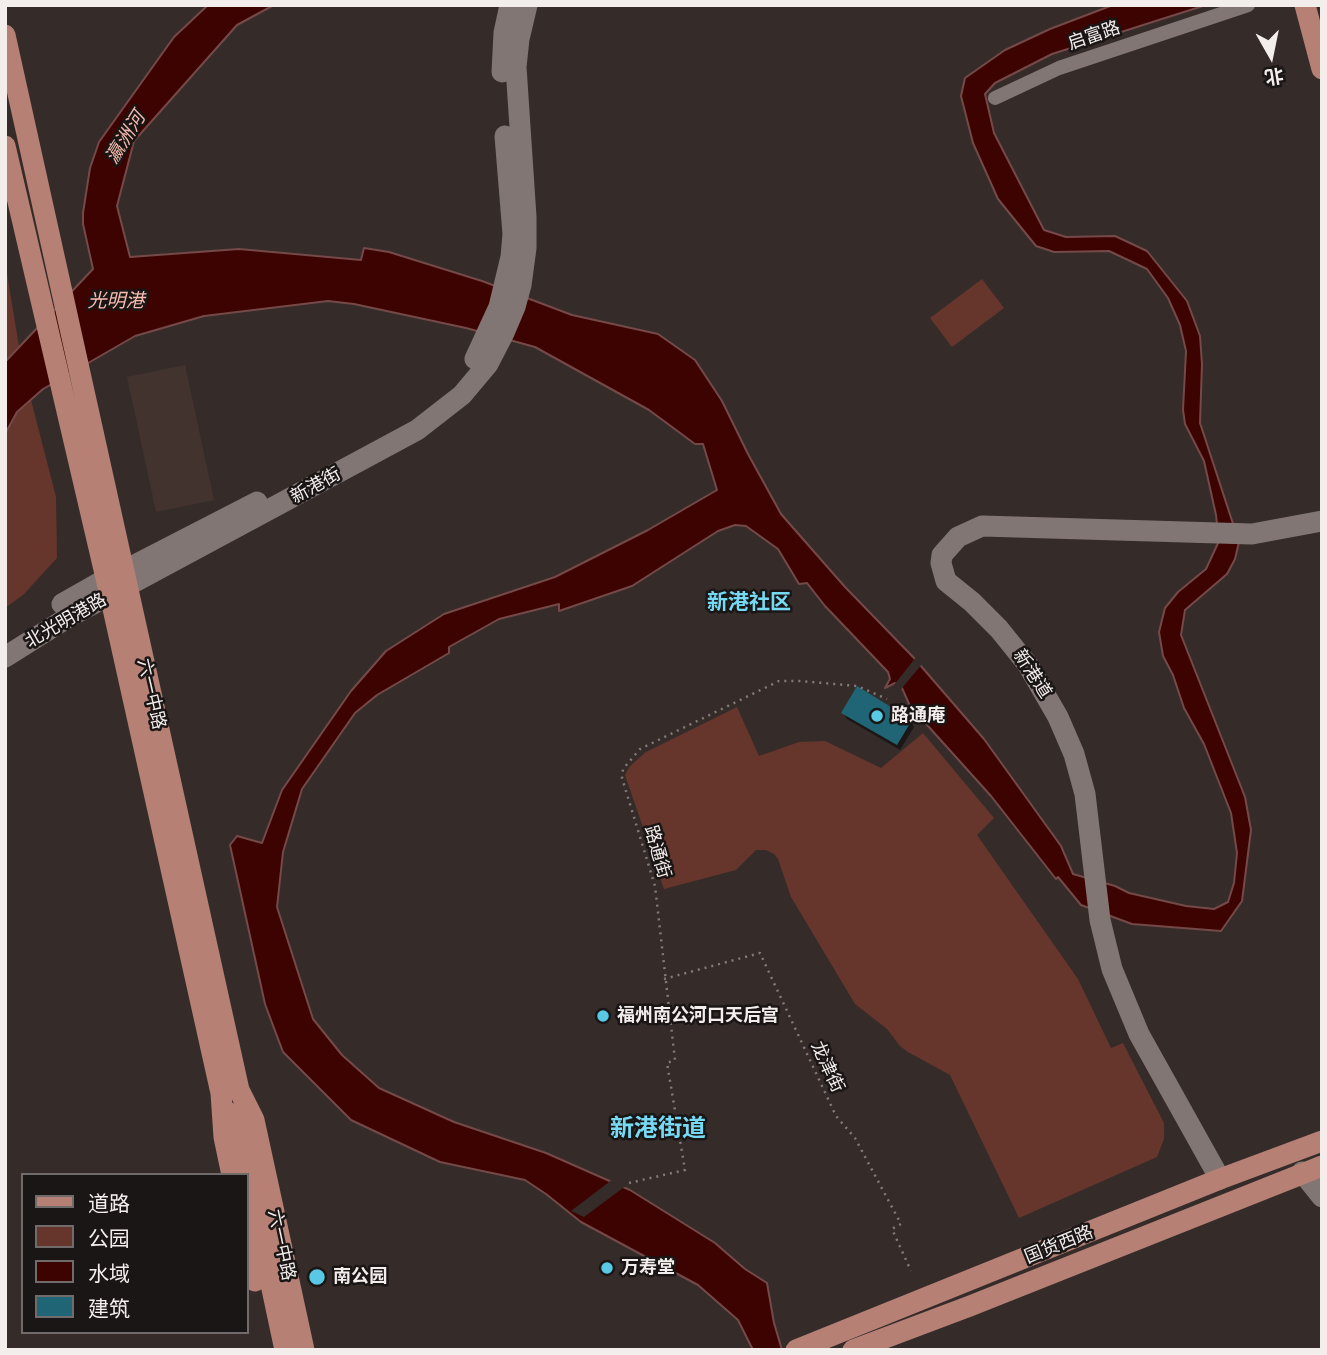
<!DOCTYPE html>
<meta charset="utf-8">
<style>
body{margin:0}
#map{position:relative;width:1327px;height:1355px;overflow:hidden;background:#352c2a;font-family:Merriweather,"Noto Sans SC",serif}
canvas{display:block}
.frame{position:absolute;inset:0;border:7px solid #f3edec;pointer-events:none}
.legend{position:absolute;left:21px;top:1173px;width:228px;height:161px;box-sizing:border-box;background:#1a1615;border:2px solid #716c6b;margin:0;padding:9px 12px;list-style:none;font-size:21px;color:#f3edec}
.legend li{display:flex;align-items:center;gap:14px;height:35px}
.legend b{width:35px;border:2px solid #716c6b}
.north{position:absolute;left:1236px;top:21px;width:70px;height:70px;-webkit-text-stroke:5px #1a1615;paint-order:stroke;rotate:171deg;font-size:19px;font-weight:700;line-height:28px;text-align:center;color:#f3edec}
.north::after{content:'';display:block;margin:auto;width:24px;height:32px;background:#f3edec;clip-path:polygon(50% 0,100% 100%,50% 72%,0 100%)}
</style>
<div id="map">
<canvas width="1327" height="1355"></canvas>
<div class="frame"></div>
<ul class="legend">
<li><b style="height:9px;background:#b68075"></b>道路</li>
<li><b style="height:19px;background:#66352c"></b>公园</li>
<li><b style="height:19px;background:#3d0300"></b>水域</li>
<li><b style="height:19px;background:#206575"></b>建筑</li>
</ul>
<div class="north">北</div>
</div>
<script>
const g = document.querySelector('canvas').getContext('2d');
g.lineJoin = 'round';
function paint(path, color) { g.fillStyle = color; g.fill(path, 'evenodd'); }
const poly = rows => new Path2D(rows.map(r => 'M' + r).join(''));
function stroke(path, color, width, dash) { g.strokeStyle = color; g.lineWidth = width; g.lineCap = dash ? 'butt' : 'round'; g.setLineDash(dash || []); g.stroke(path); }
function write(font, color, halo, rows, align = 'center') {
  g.font = font + ' Merriweather,"Noto Sans SC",serif'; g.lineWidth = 5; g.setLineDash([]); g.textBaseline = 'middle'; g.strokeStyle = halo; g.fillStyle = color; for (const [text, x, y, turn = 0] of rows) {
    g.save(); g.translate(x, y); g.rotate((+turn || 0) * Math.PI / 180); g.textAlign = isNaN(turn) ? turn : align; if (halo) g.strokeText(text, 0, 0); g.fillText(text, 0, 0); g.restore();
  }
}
const built = poly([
 [185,365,214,500,156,512,127,377]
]);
const green = poly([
 [5,261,19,347,5,362],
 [982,279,1004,308,952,347,930,318],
 [31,400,56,497,57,558,23,595,5,608,5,434,17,412],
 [737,707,759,756,799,742,825,741,881,768,923,733,994,818,977,835,1078,979,1111,1048,1123,1043,1164,1123,1164,1139,1157,1157,1019,1218,950,1075,908,1052,900,1046,887,1029,855,1004,791,897,778,859,774,854,766,850,756,850,736,870,664,889,625,775,630,766,646,752]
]);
const water = poly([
 [208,5,274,5,237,25,134,141,117,206,130,257,239,249,361,260,364,248,389,252,482,281,572,315,658,334,695,360,722,401,748,454,781,514,845,587,914,658,984,739,1061,846,1073,874,1115,886,1129,893,1186,906,1214,909,1228,902,1234,883,1237,853,1231,813,1204,744,1184,708,1173,675,1163,656,1159,632,1165,608,1178,592,1206,569,1219,541,1216,515,1204,461,1185,424,1183,410,1186,351,1180,325,1168,298,1147,269,1109,251,1054,252,1036,246,998,199,973,143,961,96,965,78,1005,50,1050,29,1113,5,1206,5,1052,54,995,83,985,94,994,133,1044,230,1066,237,1115,236,1147,251,1187,301,1200,336,1202,364,1200,423,1239,542,1235,559,1227,574,1185,610,1181,635,1245,797,1251,830,1242,901,1221,931,1132,924,1081,905,1058,877,1056,879,991,796,910,706,902,688,895,683,885,688,890,679,888,672,825,606,807,583,799,584,778,549,746,526,735,525,718,531,632,586,559,611,559,604,499,619,449,647,449,653,377,695,355,713,302,789,283,852,277,907,313,1019,342,1055,379,1088,454,1122,546,1153,630,1190,715,1243,745,1269,767,1283,774,1323,782,1350,753,1350,738,1320,698,1285,581,1222,546,1194,525,1180,440,1162,351,1120,283,1052,265,1004,230,845,237,836,262,843,282,790,351,691,386,651,444,614,555,577,648,530,717,490,703,444,695,444,649,410,535,347,466,328,354,304,328,301,204,316,135,336,43,389,17,412,5,434,5,362,93,269,83,224,83,213,90,168,99,142,174,37,208,5]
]);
const pier = poly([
 [917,656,923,663,902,688,900,691,895,687,890,690],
 [613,1179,627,1185,584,1217,571,1211]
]);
const shadow = poly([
 [843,713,911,721,914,727,900,750,847,719]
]);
const building = poly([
 [857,686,912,720,897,745,841,713]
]);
const path = poly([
 [664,979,760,953,836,1116,855,1138,901,1224,892,1229,911,1271],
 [629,1183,685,1170,667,1063,675,1060,655,886,622,778,623,769,640,749,779,681,800,681,857,686,887,699]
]);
const street = poly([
 [995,98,1059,68,1248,5]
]);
const secondary = poly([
 [502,72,504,33,510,5],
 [475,359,499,307,511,257,513,234,505,136],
 [123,571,257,502],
 [127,586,417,430,462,395,488,364,504,333,515,307,521,285,526,248,526,217,516,67,519,39,527,5],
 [62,604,106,579],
 [5,657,67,618,110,595],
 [1302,1172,1322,1197],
 [1220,1179,1139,1034,1112,969,1100,920,1085,794,1074,754,1058,717,1028,665,999,629,972,602,946,581,941,563,942,555,958,537,982,526,1252,534,1322,521]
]);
const primary = poly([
 [1305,5,1322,69],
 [5,35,239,1090,254,1120,304,1350],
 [5,146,110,595,221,1093,224,1137,232,1175],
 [228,1112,240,1139,285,1350],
 [247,1242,255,1281],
 [796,1350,1220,1179,1322,1141],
 [853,1350,970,1306,1322,1166]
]);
const markers = [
 [877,716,7,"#58c8e4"],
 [603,1016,7,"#58c8e4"],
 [607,1268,7,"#58c8e4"],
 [317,1277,9,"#58c8e4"]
];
const streetNames = [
 ["启富路",1094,36,-19],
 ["新港街",316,486,-29],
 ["北光明港路",66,621,-30],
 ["新港道",1032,674,57],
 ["六一中路",151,694,77],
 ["路通街",657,852,74],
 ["龙津街",827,1067,65],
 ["六一中路",281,1245,78],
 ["国货西路",1059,1245,-22]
];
const poiNames = [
 ["路通庵",891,716],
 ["福州南公河口天后宫",617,1016],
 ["万寿堂",621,1268],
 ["南公园",333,1277]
];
const waterNames = [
 ["瀛洲河",126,138,-58],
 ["光明港",116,302]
];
const quarterNames = [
 ["新港社区",749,603]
];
const districtNames = [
 ["新港街道",658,1129]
];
paint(built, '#42332f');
paint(green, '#66352c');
paint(water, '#3d0300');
stroke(water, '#744947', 2);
paint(pier, '#352c2a');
paint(shadow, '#0007');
paint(building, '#206575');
stroke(path, '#837b79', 2.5, [2, 5]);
stroke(street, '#817674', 14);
stroke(secondary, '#817674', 21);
stroke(primary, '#b68075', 21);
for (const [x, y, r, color] of markers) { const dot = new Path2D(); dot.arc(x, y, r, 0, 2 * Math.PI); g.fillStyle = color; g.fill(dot); stroke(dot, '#1a1615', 2.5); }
write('18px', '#f3edec', '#1a1615', streetNames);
write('bold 18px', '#f3edec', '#1a1615', poiNames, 'left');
write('italic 19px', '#f8bcb0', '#1a1615', waterNames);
write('bold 21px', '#76daf4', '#1a1615', quarterNames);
write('bold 24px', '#76daf4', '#1a1615', districtNames);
</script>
